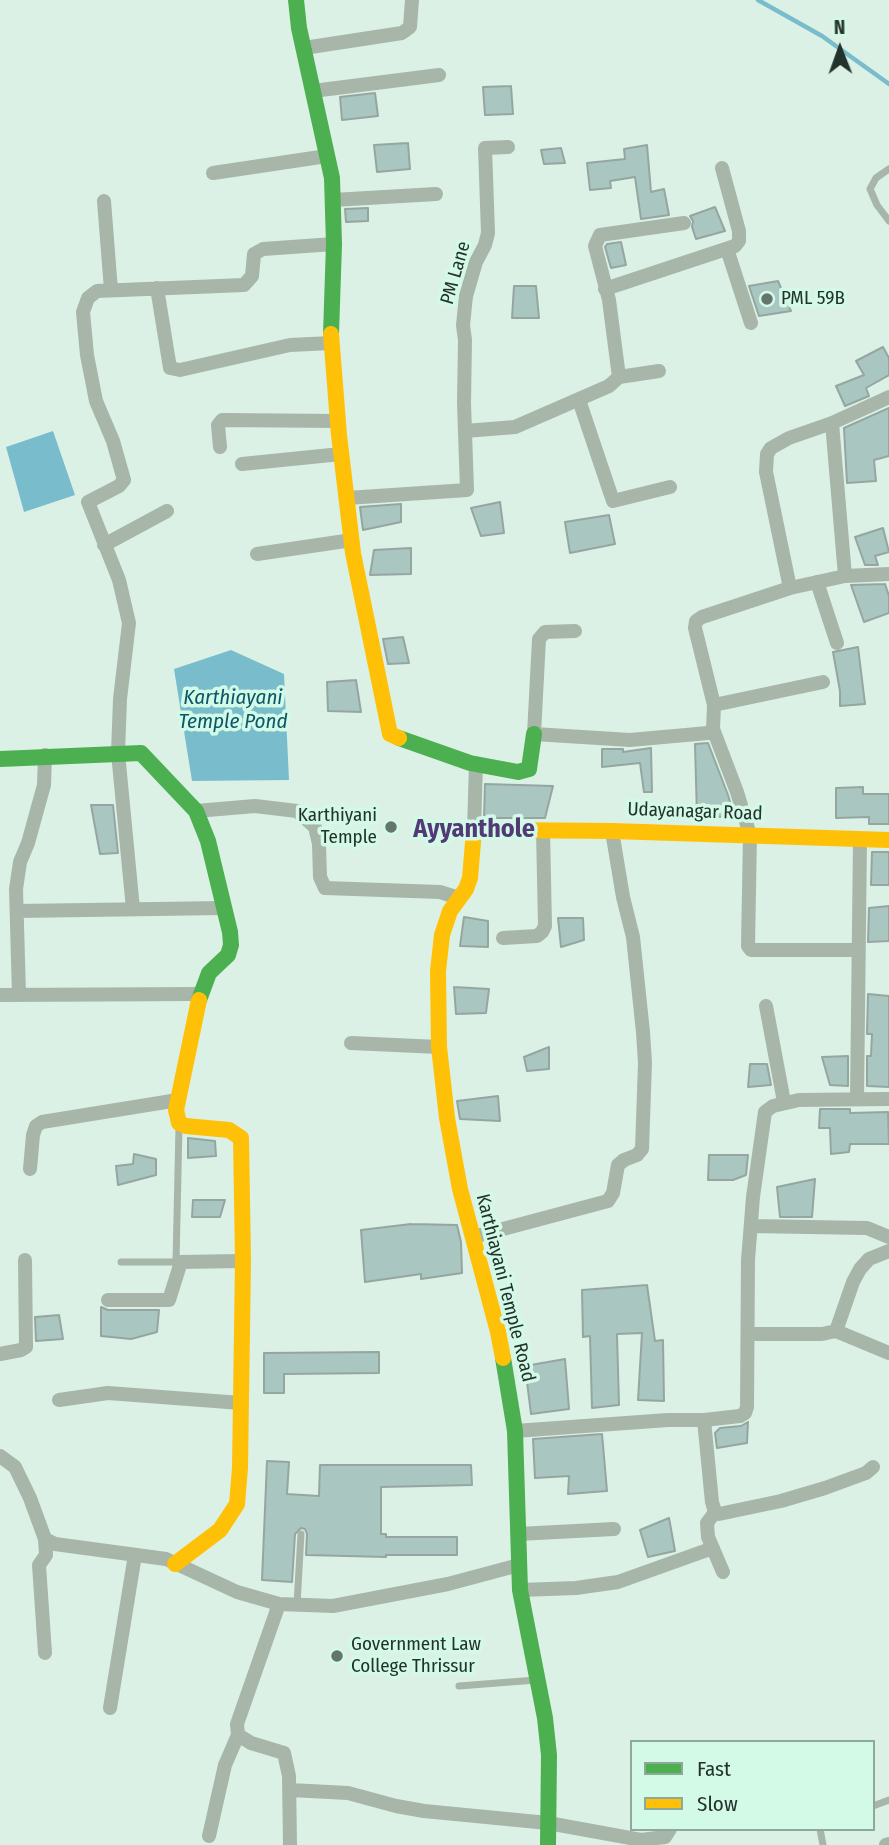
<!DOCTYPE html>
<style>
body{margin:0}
#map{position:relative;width:889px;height:1845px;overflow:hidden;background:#dbf1e6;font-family:"Fira Sans Condensed",sans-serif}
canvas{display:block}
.legend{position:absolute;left:630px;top:1740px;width:245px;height:91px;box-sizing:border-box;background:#d3f9e7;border:2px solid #8da99c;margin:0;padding:9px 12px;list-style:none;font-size:21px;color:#24322c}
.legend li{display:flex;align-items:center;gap:14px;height:35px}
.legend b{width:35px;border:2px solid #8da99c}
.north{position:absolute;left:805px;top:14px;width:70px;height:70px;-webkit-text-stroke:5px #d3f9e7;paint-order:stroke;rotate:359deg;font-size:19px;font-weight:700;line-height:28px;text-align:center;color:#24322c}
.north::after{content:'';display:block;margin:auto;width:24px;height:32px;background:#24322c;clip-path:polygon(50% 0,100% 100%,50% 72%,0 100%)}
</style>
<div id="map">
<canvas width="889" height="1845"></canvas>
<ul class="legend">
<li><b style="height:9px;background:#4caf50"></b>Fast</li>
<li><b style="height:9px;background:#ffc107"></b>Slow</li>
</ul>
<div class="north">N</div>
</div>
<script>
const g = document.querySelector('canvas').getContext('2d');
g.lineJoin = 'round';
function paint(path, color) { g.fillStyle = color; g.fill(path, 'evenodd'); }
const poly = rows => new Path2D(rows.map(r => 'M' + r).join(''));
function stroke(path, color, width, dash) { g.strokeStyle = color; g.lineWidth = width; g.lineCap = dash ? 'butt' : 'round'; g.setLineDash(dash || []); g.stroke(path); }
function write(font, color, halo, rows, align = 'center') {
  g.font = font + ' "Fira Sans Condensed",sans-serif'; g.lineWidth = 7; g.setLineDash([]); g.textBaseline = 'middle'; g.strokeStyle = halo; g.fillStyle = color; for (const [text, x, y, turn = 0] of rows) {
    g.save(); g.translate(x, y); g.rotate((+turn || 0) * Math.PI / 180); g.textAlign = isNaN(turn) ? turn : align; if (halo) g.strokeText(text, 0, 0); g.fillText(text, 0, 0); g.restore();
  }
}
const water = poly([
 [53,431,75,495,24,512,6,447],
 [231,650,284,674,289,780,192,781,174,669]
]);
const stream = poly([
 [758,0,822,36,889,84]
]);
const building = poly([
 [511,86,513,114,485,115,483,87,511,86],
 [375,93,378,116,342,120,340,97,375,93],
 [408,143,410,169,377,172,374,145,408,143],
 [647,145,651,192,664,189,669,215,641,219,635,177,610,181,611,188,590,190,587,163,625,159,624,149,647,145],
 [561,148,565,163,544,164,541,150,561,148],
 [715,207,725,231,696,239,692,227,693,221,690,216,715,207],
 [368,208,368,221,346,222,345,209,368,208],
 [621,242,626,265,611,268,605,247,607,244,621,242],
 [778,281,791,311,759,316,749,286,778,281],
 [514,286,536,286,539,318,512,318,514,286],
 [883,347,889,358,889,375,866,388,869,396,845,406,836,386,864,375,856,361,883,347],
 [889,408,889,456,874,460,876,481,847,483,844,428,889,408],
 [500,502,504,533,481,536,471,508,500,502],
 [401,504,401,522,363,530,360,507,401,504],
 [609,515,615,544,570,553,565,522,609,515],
 [883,528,889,552,875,556,878,565,865,565,855,537,883,528],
 [411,548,411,574,370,575,374,550,411,548],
 [885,584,889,596,889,613,864,622,851,585,885,584],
 [403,637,409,663,388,664,383,639,403,637],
 [858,647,865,704,840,706,840,691,833,652,858,647],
 [356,680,361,712,328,711,327,682,356,680],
 [708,743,728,795,734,816,697,818,695,744,708,743],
 [651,748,652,792,644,792,640,763,602,767,602,749,623,749,623,752,651,748],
 [485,784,553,786,545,818,484,818,485,784],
 [863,787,863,794,889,794,889,824,869,824,869,817,836,818,836,788,863,787],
 [91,805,113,805,118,853,100,854,91,805],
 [872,852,889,852,889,885,871,885,872,852],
 [889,906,889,941,868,942,869,908,889,906],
 [464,917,488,921,488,947,460,946,464,917],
 [558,918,583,918,584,940,561,947,558,918],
 [454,987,489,989,486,1013,456,1014,454,987],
 [868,994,889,996,889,1087,867,1086,867,1056,871,1056,872,1034,867,1034,868,994],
 [549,1047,549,1069,527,1071,524,1057,549,1047],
 [848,1056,848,1086,830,1085,822,1057,848,1056],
 [750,1064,767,1064,771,1085,748,1087,750,1064],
 [498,1096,500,1121,460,1119,457,1101,498,1096],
 [820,1109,850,1109,850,1113,888,1112,889,1144,850,1144,849,1152,831,1154,830,1128,819,1128,820,1109],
 [188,1138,215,1141,216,1156,188,1158,188,1138],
 [134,1154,156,1159,156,1175,118,1185,116,1166,133,1164,134,1154],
 [709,1155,748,1155,746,1175,733,1180,708,1180,709,1155],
 [815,1179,812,1217,780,1217,777,1187,815,1179],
 [193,1200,225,1200,220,1217,192,1217,193,1200],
 [411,1224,457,1225,461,1242,462,1273,421,1279,421,1274,365,1282,361,1230,411,1224],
 [647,1285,655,1341,663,1340,664,1401,638,1400,642,1333,617,1334,619,1405,592,1408,590,1336,583,1337,582,1290,647,1285],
 [101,1307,108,1310,159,1310,157,1332,131,1339,101,1336,101,1307],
 [59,1315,63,1339,36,1341,35,1317,59,1315],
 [379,1352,379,1373,284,1374,284,1393,264,1393,264,1353,379,1352],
 [565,1359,569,1409,531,1414,525,1366,565,1359],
 [748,1422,747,1443,717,1448,715,1433,720,1428,741,1426,748,1422],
 [602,1434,607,1491,568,1494,569,1476,535,1478,533,1439,602,1434],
 [267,1461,289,1462,287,1494,319,1496,320,1465,471,1465,472,1485,381,1487,381,1534,386,1534,386,1537,457,1537,457,1555,386,1555,386,1557,306,1555,307,1534,305,1529,301,1528,295,1534,292,1582,262,1580,267,1461],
 [669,1518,675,1551,648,1557,640,1530,669,1518]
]);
const lane = poly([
 [889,169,876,178,870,189,877,205,889,221],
 [121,1262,178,1262],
 [176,1262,179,1127],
 [297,1604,301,1534],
 [459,1686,536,1680],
 [873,1806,889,1800],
 [820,1829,823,1845]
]);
const street = poly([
 [304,48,402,33,410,27,412,0],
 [313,91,439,75],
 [213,173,327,156],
 [333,200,436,194],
 [104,201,111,290],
 [727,249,751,323],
 [157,288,170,368,180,370,290,345,331,343],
 [605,289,735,246,739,241,739,231,722,168],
 [619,377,659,371],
 [579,400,613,501,670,487],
 [465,431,515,427,609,386,619,377,609,300,595,246,600,235,684,223],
 [220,447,218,425,222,420,337,421],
 [242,464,341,454],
 [347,498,467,490,464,403,465,340,463,325,466,296,476,262,485,245,488,233,485,148,508,147],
 [104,545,167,511],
 [257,554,352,540],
 [845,576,889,574],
 [817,582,837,643],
 [790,588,766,472,767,454,771,448,789,438,832,423,889,397],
 [575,631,545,632,539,639,534,734,630,740,708,733,713,729,714,705,695,628,696,621,702,617,790,588,845,576,832,423],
 [714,705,823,682],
 [713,729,737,792,750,835,748,946,751,950,858,950],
 [196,811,255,806,297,811,315,827,319,844,320,877,325,888,440,892,459,898],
 [474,830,476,764],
 [133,909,118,753,120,699,129,623,119,580,88,502,119,486,124,480,113,441,96,401,87,355,83,312,88,298,97,291,244,285,252,276,254,254,263,249,334,244],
 [17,911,224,908],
 [503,938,537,936,542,932,545,926,543,830],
 [0,995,200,994],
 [19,995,16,889,20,862,28,843,44,785,45,755],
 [766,1006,784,1102],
 [351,1043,439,1047],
 [857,1099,860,839],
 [30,1169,33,1135,36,1126,42,1122,178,1100],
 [751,1226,867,1228,889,1237],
 [473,1237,608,1201,613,1193,618,1165,624,1160,637,1155,642,1149,645,1063,643,1032,633,937,623,897,612,831],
 [178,1262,243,1261],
 [108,1300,169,1300,181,1262],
 [836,1331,889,1353],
 [748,1334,822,1334,836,1331,853,1282,860,1269,869,1259,889,1251],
 [0,1354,21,1350,26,1347,25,1260],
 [59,1400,108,1393,241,1403],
 [704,1420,712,1502,715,1512,719,1514,781,1501,825,1488,866,1473,873,1467],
 [515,1431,668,1420,704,1420,740,1416,745,1413,747,1407,748,1260,753,1197,765,1112,773,1106,799,1100,889,1099],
 [0,1456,15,1467,30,1498,45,1539,55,1544,166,1559,237,1592,279,1604,333,1606,448,1584,519,1565],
 [715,1512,707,1523,708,1537,723,1572],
 [518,1534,614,1529],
 [45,1539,46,1555,39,1565,45,1653],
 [520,1590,576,1588,618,1582,713,1548],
 [279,1604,237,1724,238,1735,251,1743,284,1753,289,1776,290,1845],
 [110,1708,135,1555],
 [290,1790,348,1793,396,1806,424,1811,548,1823,641,1840,665,1837,670,1829],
 [209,1836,225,1765,238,1735],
 [886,1845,889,1844]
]);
const fast = poly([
 [296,0,299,28,332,178,334,244,331,334],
 [399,738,470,763,518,772,529,769,534,734],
 [0,759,141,753,196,811,208,841,230,932,231,945,228,955,209,973,199,1000],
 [503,1358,515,1431,520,1590,545,1718,549,1755,548,1845]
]);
const slow = poly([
 [331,334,339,435,353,553,390,734,399,738],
 [474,830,470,878,466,889,450,911,442,935,438,971,439,1047,447,1118,460,1189,498,1332,503,1358],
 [498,830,612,831,889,840],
 [175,1564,220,1530,237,1504,240,1468,243,1261,241,1138,229,1130,186,1126,179,1123,176,1110,199,1000]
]);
const markers = [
 [767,299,7,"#64756d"],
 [391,827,7,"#64756d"],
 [337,1656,7,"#64756d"]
];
const streetNames = [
 ["PM Lane",456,273,-74],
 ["Udayanagar Road",695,812,2],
 ["Karthiayani Temple Road",505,1288,76]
];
const poiNames = [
 ["PML 59B",781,299],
 ["Karthiyani",377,816,"right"],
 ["Temple",377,838,"right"],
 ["Government Law",351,1645],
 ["College Thrissur",351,1667]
];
const waterNames = [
 ["Karthiayani",233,698],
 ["Temple Pond",233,722]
];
const districtNames = [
 ["Ayyanthole",474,830]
];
paint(water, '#79bdcc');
stroke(stream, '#79bdcc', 4.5);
paint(building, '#aac6c1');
stroke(building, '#95a6a1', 2);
stroke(lane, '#a7b6a8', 7);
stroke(street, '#a7b6a8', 14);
stroke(fast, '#4caf50', 16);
stroke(slow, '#ffc107', 16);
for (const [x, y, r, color] of markers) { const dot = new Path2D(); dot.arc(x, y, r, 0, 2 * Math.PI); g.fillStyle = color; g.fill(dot); stroke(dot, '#d3f9e7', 2.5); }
write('19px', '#24322c', '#d3f9e7', streetNames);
write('19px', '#24322c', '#d3f9e7', poiNames, 'left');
write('italic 21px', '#0b5669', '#d3f9e7', waterNames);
write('bold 26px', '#523a76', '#d3f9e7', districtNames);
</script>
